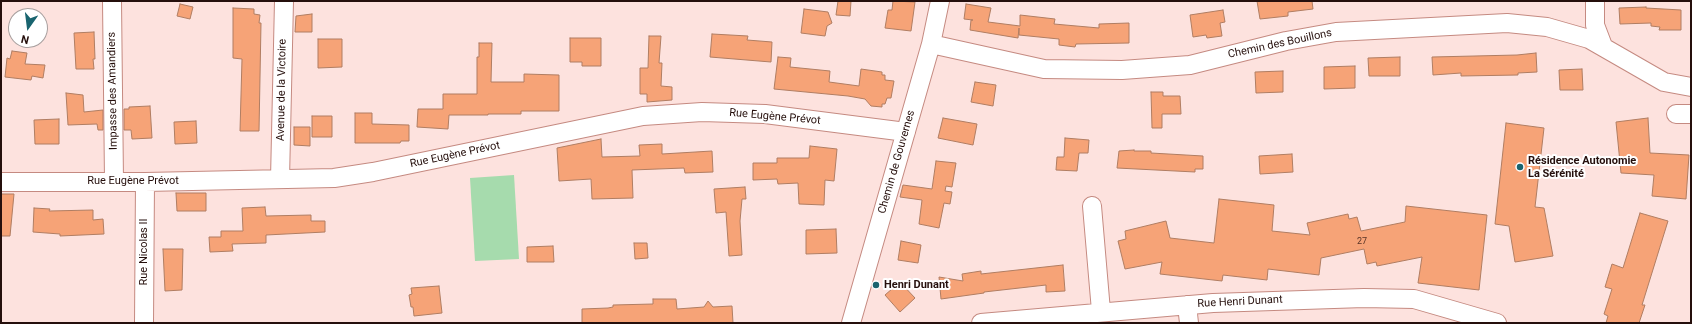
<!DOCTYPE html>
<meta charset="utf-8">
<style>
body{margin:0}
#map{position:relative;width:1692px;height:324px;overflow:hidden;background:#fde2de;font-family:Roboto,sans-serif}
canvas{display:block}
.frame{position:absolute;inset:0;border:2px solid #250f0c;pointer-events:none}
.north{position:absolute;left:8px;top:8px;width:40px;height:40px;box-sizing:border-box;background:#fff;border:1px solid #a89f9e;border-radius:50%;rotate:194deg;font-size:11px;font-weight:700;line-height:16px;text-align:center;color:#250f0c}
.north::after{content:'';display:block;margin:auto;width:14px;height:18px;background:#19646f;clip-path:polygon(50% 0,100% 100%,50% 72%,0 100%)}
</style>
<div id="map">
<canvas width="1692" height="324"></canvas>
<div class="frame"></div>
<div class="north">N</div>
</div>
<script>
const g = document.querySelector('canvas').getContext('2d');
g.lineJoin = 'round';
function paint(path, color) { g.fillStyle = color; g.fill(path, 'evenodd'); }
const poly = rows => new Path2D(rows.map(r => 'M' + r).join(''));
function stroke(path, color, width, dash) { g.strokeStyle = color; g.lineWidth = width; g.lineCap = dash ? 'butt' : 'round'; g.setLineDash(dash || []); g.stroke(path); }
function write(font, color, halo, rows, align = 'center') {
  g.font = font + ' Roboto,sans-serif'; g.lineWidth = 4; g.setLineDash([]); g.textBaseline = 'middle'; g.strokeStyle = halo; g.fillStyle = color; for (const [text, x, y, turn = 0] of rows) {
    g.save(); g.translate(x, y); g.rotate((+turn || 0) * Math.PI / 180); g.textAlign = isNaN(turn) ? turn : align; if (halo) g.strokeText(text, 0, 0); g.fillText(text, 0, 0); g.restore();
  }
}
const green = poly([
 [514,175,519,259,475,261,470,178]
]);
const building = poly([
 [838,1,851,1,850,16,836,15,838,1],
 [893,1,915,2,911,31,885,28,888,10,892,10,893,1],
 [1257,1,1312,1,1313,9,1288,12,1288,16,1260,19,1257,1],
 [180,4,193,7,190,19,177,16,180,4],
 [966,4,991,8,988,22,1020,26,1020,15,1055,19,1054,24,1099,28,1099,24,1129,23,1129,43,1076,44,1075,47,1059,45,1059,39,1019,35,1019,28,1018,38,970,30,971,20,973,20,964,19,966,4],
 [1646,7,1646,8,1681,10,1681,30,1659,30,1660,27,1651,26,1651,23,1620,24,1619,8,1646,7],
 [233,8,254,9,254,14,260,15,259,23,261,23,259,131,240,131,242,59,233,58,233,8],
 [804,9,828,12,832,23,827,26,825,36,801,33,804,9],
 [1223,10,1225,22,1220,23,1222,36,1207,38,1206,35,1193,37,1190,15,1223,10],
 [312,14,312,32,295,32,296,16,312,14],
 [94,32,95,59,93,59,94,69,76,69,74,33,94,32],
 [712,34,748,36,747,40,772,42,771,62,710,57,712,34],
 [649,36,661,36,659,63,662,63,661,86,672,87,672,100,647,102,647,94,640,94,640,68,648,68,649,36],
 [570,38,601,38,601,66,582,66,582,62,570,62,570,38],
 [318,39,342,39,342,67,318,68,318,39],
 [479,43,492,43,491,82,524,82,524,74,559,75,559,111,521,111,521,114,488,114,488,115,449,115,448,129,417,127,418,109,443,109,443,94,477,94,477,57,479,57,479,43],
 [12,51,27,53,25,64,45,65,43,78,32,76,31,80,5,77,7,58,10,59,12,51],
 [1536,53,1537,72,1518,73,1518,75,1461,76,1461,73,1433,75,1432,57,1517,55,1536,53],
 [778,57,791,58,790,67,830,71,829,82,859,86,861,69,882,72,882,75,885,75,885,80,894,81,891,98,887,98,885,104,882,104,882,107,871,106,865,99,848,96,774,89,778,57],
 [1400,57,1400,76,1369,76,1368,58,1400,57],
 [1355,66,1355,88,1324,89,1324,67,1355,66],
 [1582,69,1583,90,1560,90,1559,70,1582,69],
 [1283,71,1283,92,1256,93,1255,72,1283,71],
 [975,82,996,85,993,106,971,102,975,82],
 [1151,92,1163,92,1163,96,1180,96,1181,114,1162,114,1162,128,1152,128,1151,92],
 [66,93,83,95,84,112,103,110,103,130,98,130,97,124,68,125,66,93],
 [150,106,152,138,132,139,131,130,124,130,124,109,129,109,129,107,150,106],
 [355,113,372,113,372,124,409,125,409,141,401,141,400,143,355,143,355,113],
 [312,116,332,116,332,137,312,137,312,116],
 [943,118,977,124,973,145,938,138,943,118],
 [1648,118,1650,153,1689,155,1686,199,1652,196,1654,175,1621,173,1616,122,1648,118],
 [59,119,59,144,35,144,34,120,59,119],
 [196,121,197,143,175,144,174,122,196,121],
 [1506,123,1544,128,1535,207,1544,208,1553,256,1515,262,1509,226,1495,224,1506,123],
 [294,127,310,127,310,146,294,145,294,127],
 [1065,138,1089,140,1088,153,1079,153,1077,171,1056,170,1057,157,1064,157,1065,138],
 [601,139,602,157,640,156,639,145,662,144,662,154,712,151,713,172,685,173,684,168,632,170,633,198,592,199,591,179,559,181,557,148,601,139],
 [810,146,837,149,834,181,825,180,824,205,799,204,798,183,778,184,777,179,753,180,753,163,777,163,777,158,809,158,810,146],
 [1134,150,1134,151,1151,151,1151,153,1203,156,1203,169,1195,169,1195,172,1117,168,1119,151,1134,150],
 [1292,154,1293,172,1260,174,1259,156,1292,154],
 [936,161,956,163,952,187,946,186,945,191,952,192,950,204,944,203,939,228,919,224,922,200,900,197,903,185,932,189,936,161],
 [745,187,746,199,742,199,740,221,742,255,729,256,726,212,716,213,714,189,745,187],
 [176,193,206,193,206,211,177,211,176,193],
 [1,194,14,194,10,236,1,236,1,194],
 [1219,199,1274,205,1272,231,1310,235,1307,223,1348,214,1349,219,1357,217,1361,231,1405,222,1406,206,1487,215,1479,290,1418,283,1422,257,1377,266,1376,262,1367,264,1364,249,1321,258,1319,275,1268,269,1267,280,1223,275,1222,281,1160,274,1162,262,1125,269,1118,241,1126,239,1125,231,1166,221,1170,238,1214,243,1219,199],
 [265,207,266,216,311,215,311,221,325,221,325,232,266,235,266,243,232,244,233,251,210,252,209,237,221,237,221,231,243,231,242,208,265,207],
 [34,208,50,209,49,211,93,210,93,220,103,219,104,234,60,236,60,234,33,232,34,208],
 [1640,213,1668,221,1642,305,1645,305,1639,323,1606,323,1608,316,1604,314,1612,289,1605,287,1612,264,1623,268,1640,213],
 [836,229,837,253,806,254,806,230,836,229],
 [901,241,921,245,918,263,898,260,901,241],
 [634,243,647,243,648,258,635,259,634,243],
 [553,246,554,262,527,262,527,247,553,246],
 [163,249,183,249,182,290,165,291,163,249],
 [1063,265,1065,291,1046,292,1046,285,984,292,984,293,941,299,939,277,963,281,962,274,981,271,981,274,1063,265],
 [900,282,915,298,900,312,885,295,900,282],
 [439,286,442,313,414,316,413,307,411,307,409,295,412,294,411,288,439,286],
 [653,299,676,299,677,309,704,307,708,301,713,307,732,306,733,323,582,323,582,309,608,308,613,307,613,305,653,304,653,299]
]);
const minor = poly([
 [112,1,114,181],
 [1595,1,1595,25,1603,46],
 [931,44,1044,69,1122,70,1190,65,1286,41,1336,32,1507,23,1547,27,1589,39,1664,82,1691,87],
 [1676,114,1691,114],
 [280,179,284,1],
 [1,182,145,182,334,178,373,172,643,116,702,112,765,114,906,132],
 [1092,206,1101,311],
 [1187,305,1189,323],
 [144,323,145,182],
 [851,323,931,44,940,1],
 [981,323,1213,303,1364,298,1414,299,1497,323]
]);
const markers = [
 [1520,167,4,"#19646f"],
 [876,285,4,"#19646f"]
];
const numberNames = [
 ["27",1362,242]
];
const streetNames = [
 ["Chemin des Bouillons",1280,44,-12],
 ["Avenue de la Victoire",282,90,-89],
 ["Impasse des Amandiers",113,91,-91],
 ["Rue Eugène Prévot",775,117,5],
 ["Rue Eugène Prévot",455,155,-12],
 ["Chemin de Gouvernes",897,162,-74],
 ["Rue Eugène Prévot",133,181],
 ["Rue Nicolas II",144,252,-90],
 ["Rue Henri Dunant",1240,302,-3]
];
const poiNames = [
 ["Résidence Autonomie",1528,161],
 ["La Sérénité",1528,174],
 ["Henri Dunant",884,285]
];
paint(green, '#a6dbad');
paint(building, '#f6a377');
stroke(building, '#b07d62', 1);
stroke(minor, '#c58a81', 20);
stroke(minor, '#fff', 18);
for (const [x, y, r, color] of markers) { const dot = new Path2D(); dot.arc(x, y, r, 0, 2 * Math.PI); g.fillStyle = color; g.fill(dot); stroke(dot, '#fff', 1.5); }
write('9px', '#593427', null, numberNames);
write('11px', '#250f0c', '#fff', streetNames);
write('bold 11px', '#250f0c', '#fff', poiNames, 'left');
</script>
